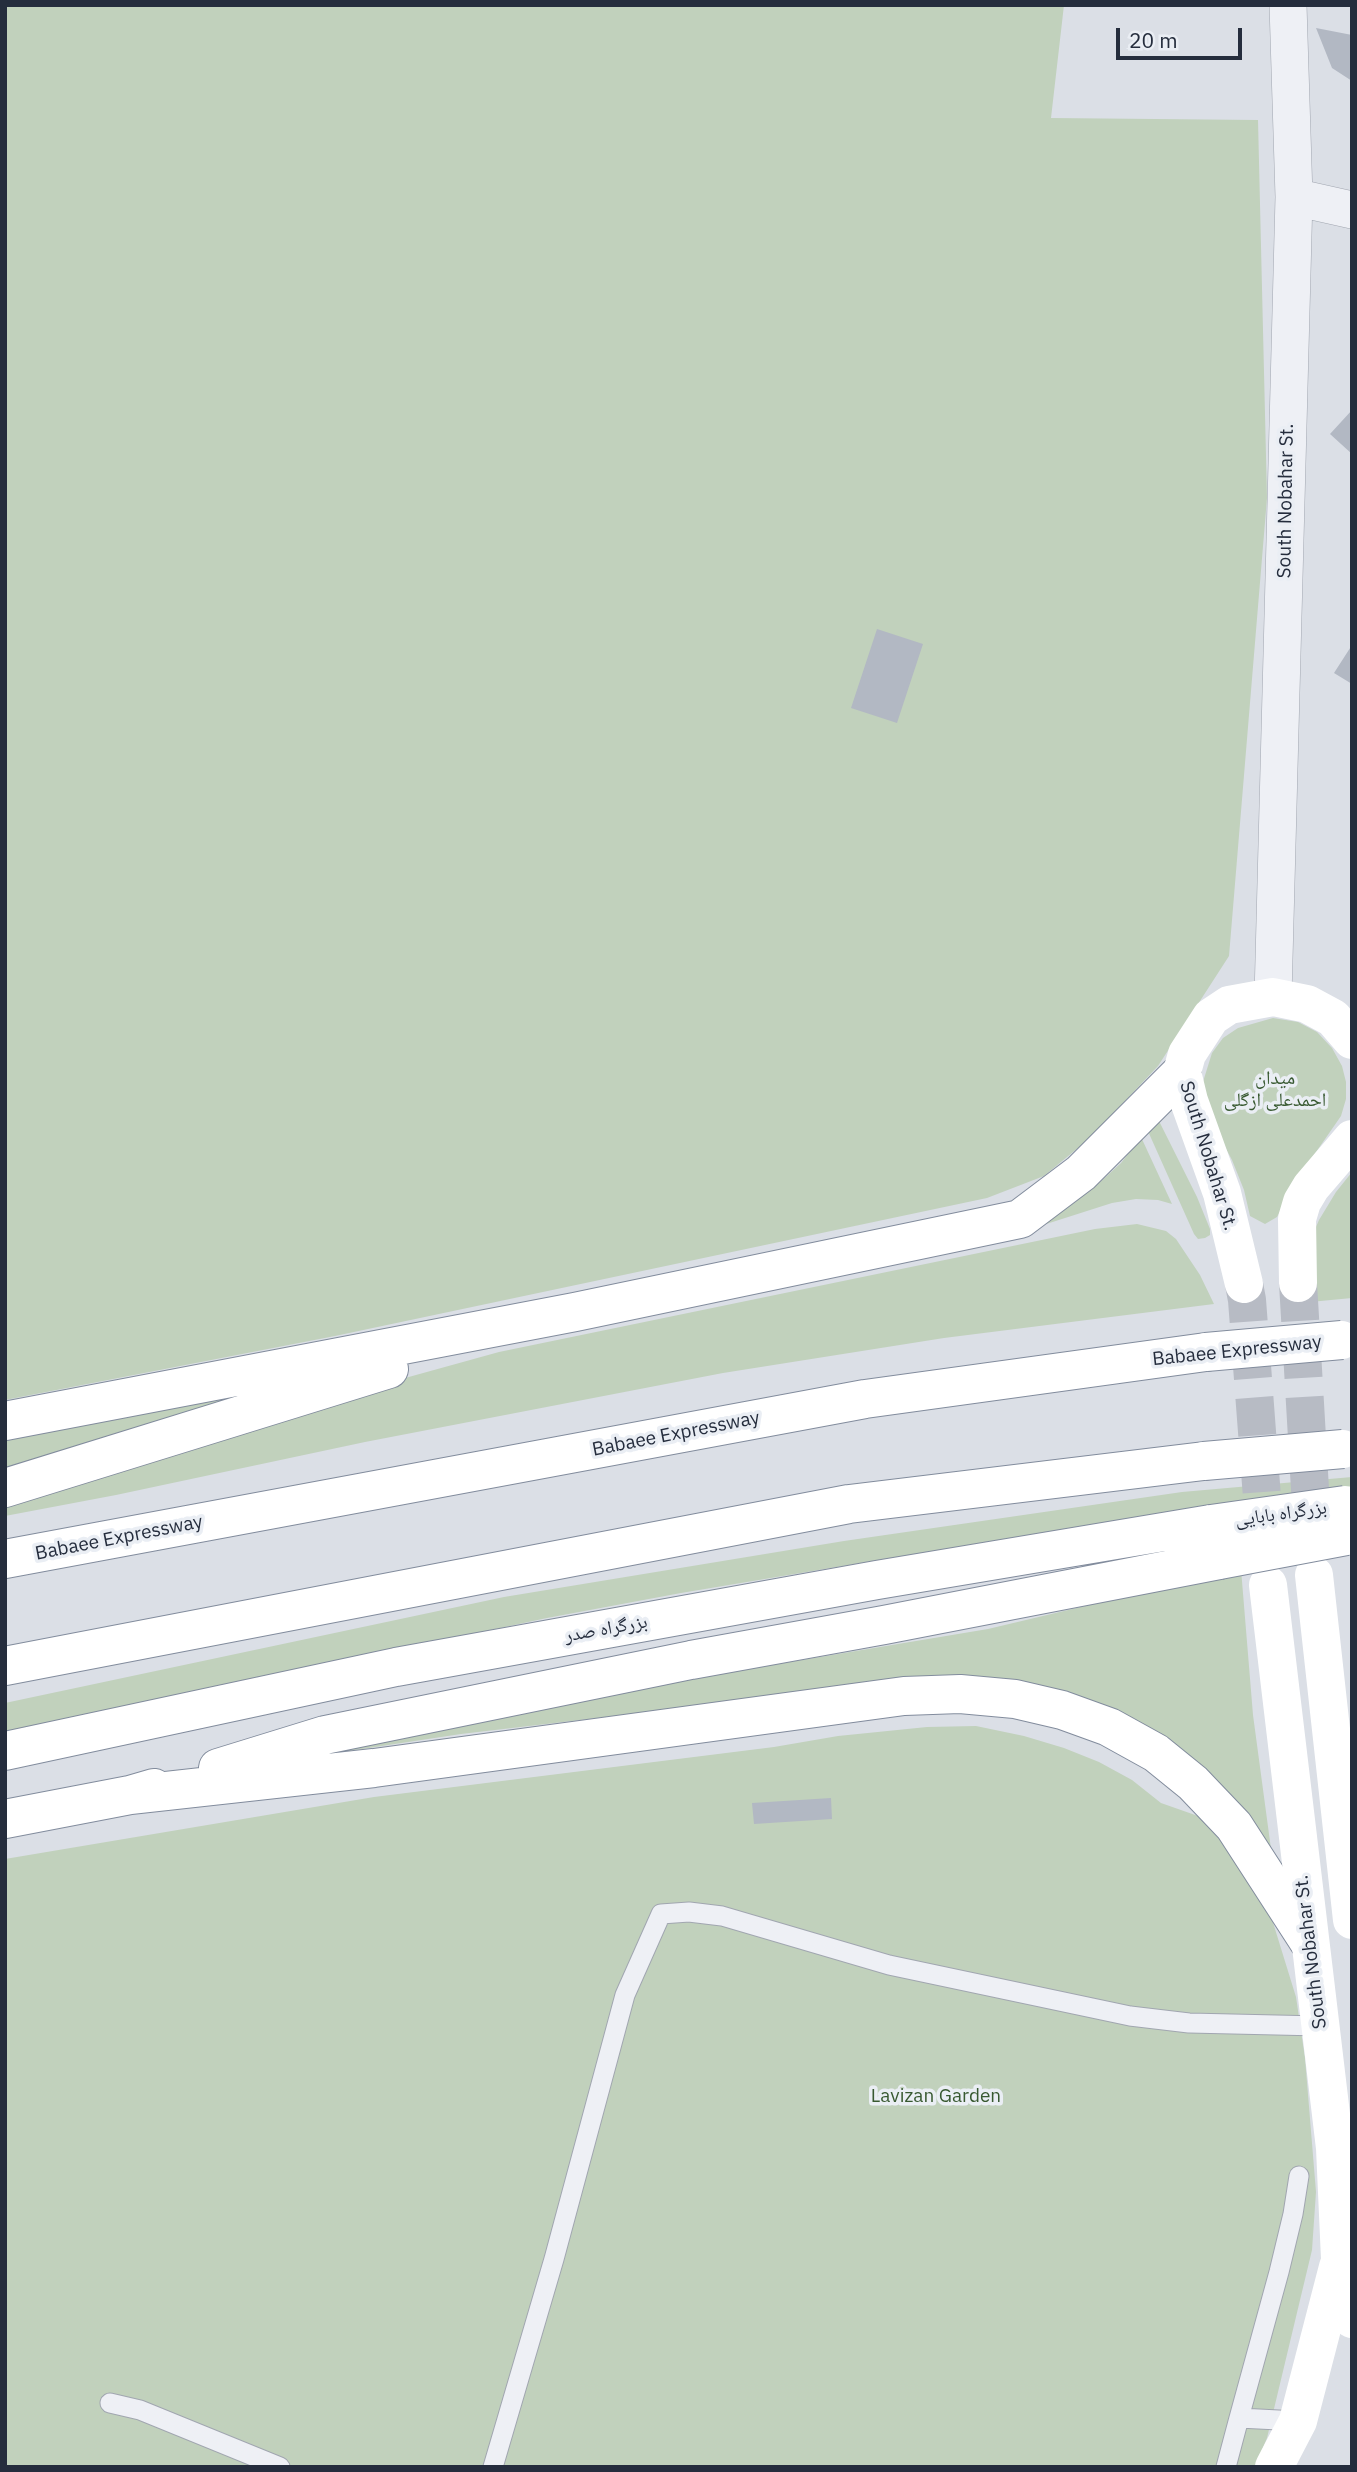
<!DOCTYPE html>
<meta charset="utf-8">
<style>
body{margin:0}
#map{position:relative;width:1357px;height:2472px;overflow:hidden;background:#dbdfe6;font-family:"IBM Plex Sans",sans-serif}
canvas{display:block}
.frame{position:absolute;inset:0;border:7px solid #252d3d;pointer-events:none}
.scale{position:absolute;left:1116px;top:28px;width:126px;height:32px;box-sizing:border-box;border:4px solid #252d3d;border-top:0;padding-left:9px;font-size:21px;line-height:24px;white-space:nowrap;color:#252d3d;-webkit-text-stroke:5px #eaeef4;paint-order:stroke}
</style>
<div id="map">
<canvas width="1357" height="2472"></canvas>
<div class="frame"></div>
<div class="scale">20 m</div>
</div>
<script>
const g = document.querySelector('canvas').getContext('2d');
g.lineJoin = 'round';
function paint(path, color) { g.fillStyle = color; g.fill(path, 'evenodd'); }
const poly = rows => new Path2D(rows.map(r => 'M' + r).join(''));
function stroke(path, color, width, dash) { g.strokeStyle = color; g.lineWidth = width; g.lineCap = dash ? 'butt' : 'round'; g.setLineDash(dash || []); g.stroke(path); }
function write(font, color, halo, rows, align = 'center') {
  g.font = font + ' "IBM Plex Sans","Noto Naskh Arabic",sans-serif'; g.lineWidth = 7; g.setLineDash([]); g.textBaseline = 'middle'; g.strokeStyle = halo; g.fillStyle = color; for (const [text, x, y, turn = 0] of rows) {
    g.save(); g.translate(x, y); g.rotate((+turn || 0) * Math.PI / 180); g.textAlign = isNaN(turn) ? turn : align; if (halo) g.strokeText(text, 0, 0); g.fillText(text, 0, 0); g.restore();
  }
}
const green = poly([
 [5,5,1064,5,1051,118,1258,120,1267,498,1229,956,1158,1066,1090,1138,1044,1176,987,1198,335,1336,5,1400],
 [1273,1018,1298,1022,1317,1032,1332,1048,1342,1066,1346,1082,1346,1099,1341,1116,1298,1178,1277,1217,1265,1224,1250,1216,1244,1190,1232,1160,1218,1134,1202,1085,1212,1053,1223,1038,1238,1028],
 [1159,1121,1197,1197,1210,1229,1210,1235,1205,1238,1198,1239,1194,1234,1147,1129],
 [1141,1137,1172,1204,1158,1200,1136,1199,1112,1203,1040,1226,1099,1183,1121,1163],
 [1352,1172,1352,1298,1310,1302,1309,1243,1319,1220,1336,1192],
 [1137,1224,1166,1231,1176,1239,1200,1275,1214,1304,944,1338,723,1373,365,1442,116,1495,5,1516,5,1507,217,1440,351,1393,499,1352,1095,1229],
 [402,1352,5,1473,5,1434],
 [1352,1477,1352,1490,1184,1509,681,1593,547,1618,5,1734,5,1703,504,1597,844,1541,1182,1492],
 [1241,1569,1253,1715,1271,1849,1112,1711,691,1707,461,1734,329,1754,327,1746,646,1686,988,1629],
 [976,1726,1024,1736,1064,1748,1099,1762,1132,1780,1161,1803,1215,1822,1271,1916,1296,1997,1305,2058,1316,2192,1312,2250,1267,2438,1255,2467,5,2467,5,1859,374,1797,774,1747,838,1736,927,1727]
]);
const building = poly([
 [1316,28,1352,35,1352,81,1332,68],
 [1352,410,1352,454,1330,434],
 [877,629,923,644,897,723,851,708],
 [1352,645,1352,684,1334,673],
 [831,1798,832,1819,754,1824,752,1803]
]);
const secondaryTunnel = poly([
 [1298,1283,1313,1541],
 [1244,1284,1247,1300,1266,1550]
]);
const lane = poly([
 [110,2403,140,2410,280,2467],
 [1298,2421,1239,2418,1279,2272,1293,2214,1299,2176],
 [493,2467,554,2259,625,1995,661,1914,689,1912,722,1916,889,1965,1130,2016,1189,2023,1320,2026],
 [1226,2467,1239,2418]
]);
const street = poly([
 [1294,197,1352,210],
 [1273,997,1294,197,1288,5]
]);
const secondary = poly([
 [1298,1283,1297,1219,1302,1202,1311,1187,1352,1139],
 [1244,1284,1222,1193,1189,1101,1182,1072,1187,1054,1211,1017,1229,1005,1273,997,1307,1004,1333,1018,1352,1040],
 [1314,1575,1352,1920],
 [1268,1585,1335,2148,1340,2259,1352,2319],
 [1274,2467,1298,2421,1338,2267]
]);
const highway = poly([
 [5,1421,575,1312,1020,1219,1081,1173,1182,1072],
 [5,1488,389,1369],
 [5,1559,865,1399,1206,1352],
 [5,1666,849,1504,1204,1461],
 [5,1751,396,1667,877,1580,1211,1524],
 [218,1768,325,1735,691,1660,884,1625,1219,1560],
 [130,1795,374,1768,904,1696,960,1694,1015,1699,1062,1710,1109,1727,1156,1753,1193,1783,1234,1826,1309,1942],
 [5,1819,130,1795,154,1788]
]);
const highwayBridge = poly([
 [1206,1352,1342,1340],
 [1204,1461,1343,1449],
 [1211,1524,1345,1505],
 [1219,1560,1346,1536]
]);
const streetNames = [
 ["South Nobahar St.",1286,501,-89],
 ["South Nobahar St.",1208,1156,73],
 ["Babaee Expressway",1237,1351,-6],
 ["Babaee Expressway",676,1434,-11],
 ["بزرگراه بابایی",1281,1514,-8],
 ["Babaee Expressway",119,1538,-11],
 ["بزرگراه صدر",606,1629,-10],
 ["South Nobahar St.",1311,1952,-97]
];
const parkNames = [
 ["میدان",1275,1079],
 ["احمدعلی ازگلی",1275,1101],
 ["Lavizan Garden",936,2097]
];
paint(green, '#c1d1bc');
paint(building, '#b2b8c3');
stroke(secondaryTunnel, '#b7bbc4', 38, [38, 19]);
stroke(lane, '#a1a6b0', 21);
stroke(street, '#a1a6b0', 38);
stroke(highway, '#828c9d', 40);
stroke(lane, '#eef0f5', 19);
stroke(street, '#eef0f5', 37);
stroke(secondary, '#fff', 38);
stroke(highway, '#fff', 38);
stroke(highwayBridge, '#828c9d', 40, []);
stroke(highwayBridge, '#fff', 38);
write('19px', '#252d3d', '#eaeef4', streetNames);
write('19px', '#385931', '#eaeef4', parkNames);
</script>
